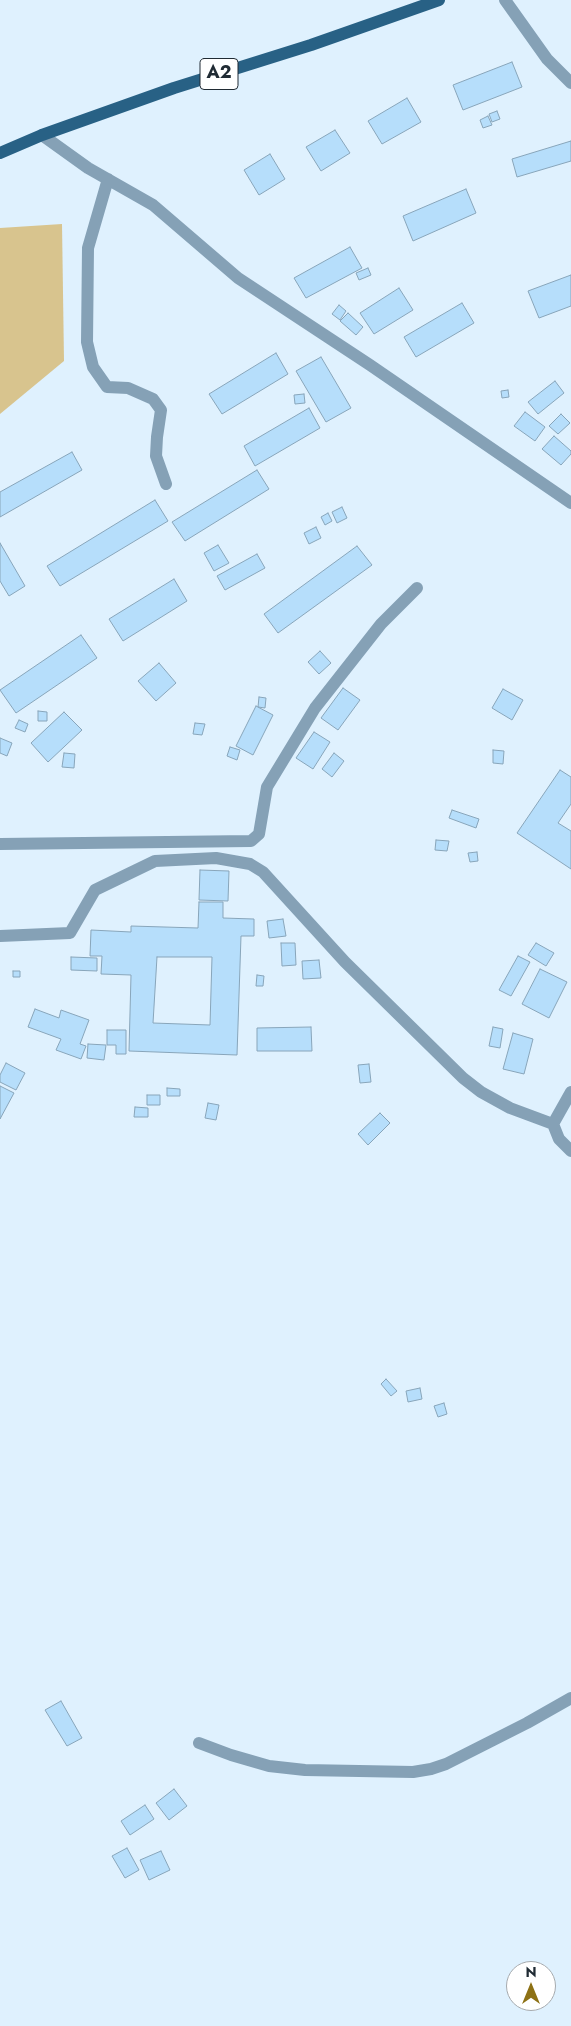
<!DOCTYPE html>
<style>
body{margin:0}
#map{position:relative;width:571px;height:2026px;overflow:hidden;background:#dff1fe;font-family:Jost,sans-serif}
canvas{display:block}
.north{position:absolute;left:506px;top:1961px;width:50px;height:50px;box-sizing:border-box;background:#fff;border:1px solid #a6aaae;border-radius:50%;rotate:0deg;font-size:14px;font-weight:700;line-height:20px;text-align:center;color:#202b34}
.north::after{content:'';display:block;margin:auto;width:18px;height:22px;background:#8d7115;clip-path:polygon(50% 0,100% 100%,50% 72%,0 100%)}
</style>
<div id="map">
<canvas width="571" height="2026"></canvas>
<div class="north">N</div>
</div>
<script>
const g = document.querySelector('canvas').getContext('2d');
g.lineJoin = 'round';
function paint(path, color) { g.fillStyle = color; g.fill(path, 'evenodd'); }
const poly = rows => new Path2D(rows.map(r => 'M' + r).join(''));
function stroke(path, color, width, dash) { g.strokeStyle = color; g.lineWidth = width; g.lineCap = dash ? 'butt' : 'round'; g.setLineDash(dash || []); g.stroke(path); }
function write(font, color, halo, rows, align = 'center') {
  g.font = font + ' Jost,sans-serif'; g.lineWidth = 4; g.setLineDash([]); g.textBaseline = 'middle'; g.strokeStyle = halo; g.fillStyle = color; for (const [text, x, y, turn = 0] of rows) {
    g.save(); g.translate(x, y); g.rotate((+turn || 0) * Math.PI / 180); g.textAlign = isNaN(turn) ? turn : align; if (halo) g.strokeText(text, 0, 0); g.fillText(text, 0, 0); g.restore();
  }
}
const green = poly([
 [62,224,64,361,0,414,0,228]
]);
const building = poly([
 [512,62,522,87,463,110,453,85,512,62],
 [407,98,421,122,382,144,368,121,407,98],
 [497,111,500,119,492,122,489,114,497,111],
 [488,116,492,125,483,128,480,120,488,116],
 [335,130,350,153,321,171,306,147,335,130],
 [571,141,571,161,517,177,512,159,571,141],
 [270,154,285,179,259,195,244,170,270,154],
 [466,189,476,213,413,241,403,216,466,189],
 [350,247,362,268,306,298,294,278,350,247],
 [368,268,371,275,359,280,356,273,368,268],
 [571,275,571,306,539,318,528,291,571,275],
 [399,288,413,310,374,334,360,313,399,288],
 [462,303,474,323,416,357,404,337,462,303],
 [339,305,346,311,340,320,332,314,339,305],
 [348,313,363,327,356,335,340,321,348,313],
 [276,353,288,374,222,414,209,394,276,353],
 [321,357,351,408,326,422,296,371,321,357],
 [555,381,564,393,538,414,528,402,555,381],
 [508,390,509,397,502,398,501,391,508,390],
 [304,394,305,403,295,404,294,395,304,394],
 [309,408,320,428,255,466,244,446,309,408],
 [525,412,545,427,535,441,514,426,525,412],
 [561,414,570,423,558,434,549,426,561,414],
 [554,436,571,451,571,454,561,465,542,449,554,436],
 [72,452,82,470,0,517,0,492,72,452],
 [257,470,269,489,185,541,172,522,257,470],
 [155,500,168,521,60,586,47,566,155,500],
 [342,507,347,518,337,523,332,512,342,507],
 [328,513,332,521,325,525,321,517,328,513],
 [316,527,321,538,309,544,304,533,316,527],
 [0,543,25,586,9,596,0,581,0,543],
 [218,545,229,563,214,571,204,553,218,545],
 [357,546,372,565,278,633,264,614,357,546],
 [257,554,265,568,225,590,217,576,257,554],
 [174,579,187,601,123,641,109,619,174,579],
 [81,635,97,658,16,713,0,690,81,635],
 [320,651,331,663,319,674,308,662,320,651],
 [159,663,176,683,156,701,138,681,159,663],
 [343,688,360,700,338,730,321,718,343,688],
 [503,689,523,700,512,720,492,708,503,689],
 [259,697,266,698,265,708,258,707,259,697],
 [256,706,273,715,253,755,236,746,256,706],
 [38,711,47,712,47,721,38,721,38,711],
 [64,712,82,730,48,762,31,743,64,712],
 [19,720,28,724,25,732,15,728,19,720],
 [195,723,205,724,202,735,193,734,195,723],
 [314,732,330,742,313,769,296,758,314,732],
 [0,738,12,743,7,756,0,753,0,738],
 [230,747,240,750,237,760,227,756,230,747],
 [493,750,504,751,503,764,493,763,493,750],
 [64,753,75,754,74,768,62,767,64,753],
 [334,753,344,761,332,777,322,769,334,753],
 [560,770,571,777,571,804,558,823,571,831,571,869,517,833,560,770],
 [452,810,479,819,476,828,449,818,452,810],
 [436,840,449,841,447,851,435,850,436,840],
 [477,852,478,861,470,862,468,853,477,852],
 [200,870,229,871,228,901,199,900,200,870],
 [199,902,223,902,223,918,254,919,254,936,241,936,237,1055,129,1051,131,975,101,974,102,956,90,956,91,930,131,932,131,926,198,928,199,902],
 [157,957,212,957,210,1025,153,1023,157,957],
 [283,919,286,936,269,938,267,921,283,919],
 [281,943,295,943,296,965,282,966,281,943],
 [536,943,554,953,546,966,528,955,536,943],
 [518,956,530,962,511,996,499,990,518,956],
 [71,957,97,958,97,971,71,970,71,957],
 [319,960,321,978,303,979,302,961,319,960],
 [540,969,567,982,549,1018,522,1004,540,969],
 [13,971,20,971,20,977,13,977,13,971],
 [257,975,264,976,263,986,256,986,257,975],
 [35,1009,59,1018,61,1010,89,1020,80,1044,86,1046,81,1059,56,1050,61,1039,28,1027,35,1009],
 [311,1027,312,1051,257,1051,257,1028,311,1027],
 [493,1027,503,1029,500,1048,489,1046,493,1027],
 [107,1030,126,1030,126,1054,116,1054,116,1045,107,1045,107,1030],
 [513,1033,533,1039,524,1074,503,1069,513,1033],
 [88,1044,106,1045,104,1060,87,1058,88,1044],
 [6,1063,25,1073,16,1090,0,1082,0,1075,6,1063],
 [369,1064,371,1082,360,1083,358,1065,369,1064],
 [0,1086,14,1093,0,1119,0,1086],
 [167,1088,180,1089,180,1096,167,1096,167,1088],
 [147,1095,160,1095,160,1105,147,1105,147,1095],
 [208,1103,219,1105,216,1120,205,1118,208,1103],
 [135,1107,148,1108,148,1117,134,1117,135,1107],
 [380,1113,390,1123,368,1145,358,1134,380,1113],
 [386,1379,397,1391,391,1396,381,1384,386,1379],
 [420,1388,422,1399,408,1402,406,1391,420,1388],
 [444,1403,447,1414,438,1417,434,1406,444,1403],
 [61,1701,82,1738,67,1746,45,1710,61,1701],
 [174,1789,187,1806,169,1820,156,1803,174,1789],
 [145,1805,154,1819,130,1835,121,1821,145,1805],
 [127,1848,139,1870,125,1878,112,1856,127,1848],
 [161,1851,170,1870,149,1880,140,1860,161,1851]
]);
const minor = poly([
 [505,0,547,59,571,83],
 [42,135,88,168,153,205,238,278,370,365,571,503],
 [108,179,88,248,87,342,93,367,107,387,128,388,153,399,161,410,157,437,156,456,166,484],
 [0,844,251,841,259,834,267,787,315,708,381,624,417,588],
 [0,936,70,933,95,890,155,861,216,858,250,864,263,872,345,962,463,1078,481,1092,510,1108,553,1124,559,1139,571,1151],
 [553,1124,571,1092],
 [199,1743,231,1755,269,1766,305,1770,413,1772,431,1769,446,1764,527,1723,571,1698]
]);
const major = poly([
 [0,153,42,135,174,88,311,45,439,0]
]);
const shields = [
 [219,74,38]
];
const shieldNames = [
 ["A2",219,74]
];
paint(green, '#d8c48e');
paint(building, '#b6defb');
stroke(building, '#88a5ba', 1);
stroke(minor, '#85a1b6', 12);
stroke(major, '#286185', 12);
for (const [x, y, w] of shields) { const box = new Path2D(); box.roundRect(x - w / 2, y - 15.5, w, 31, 4); g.fillStyle = '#fff'; g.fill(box); stroke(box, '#202b34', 1); }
write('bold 18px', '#202b34', null, shieldNames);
</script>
